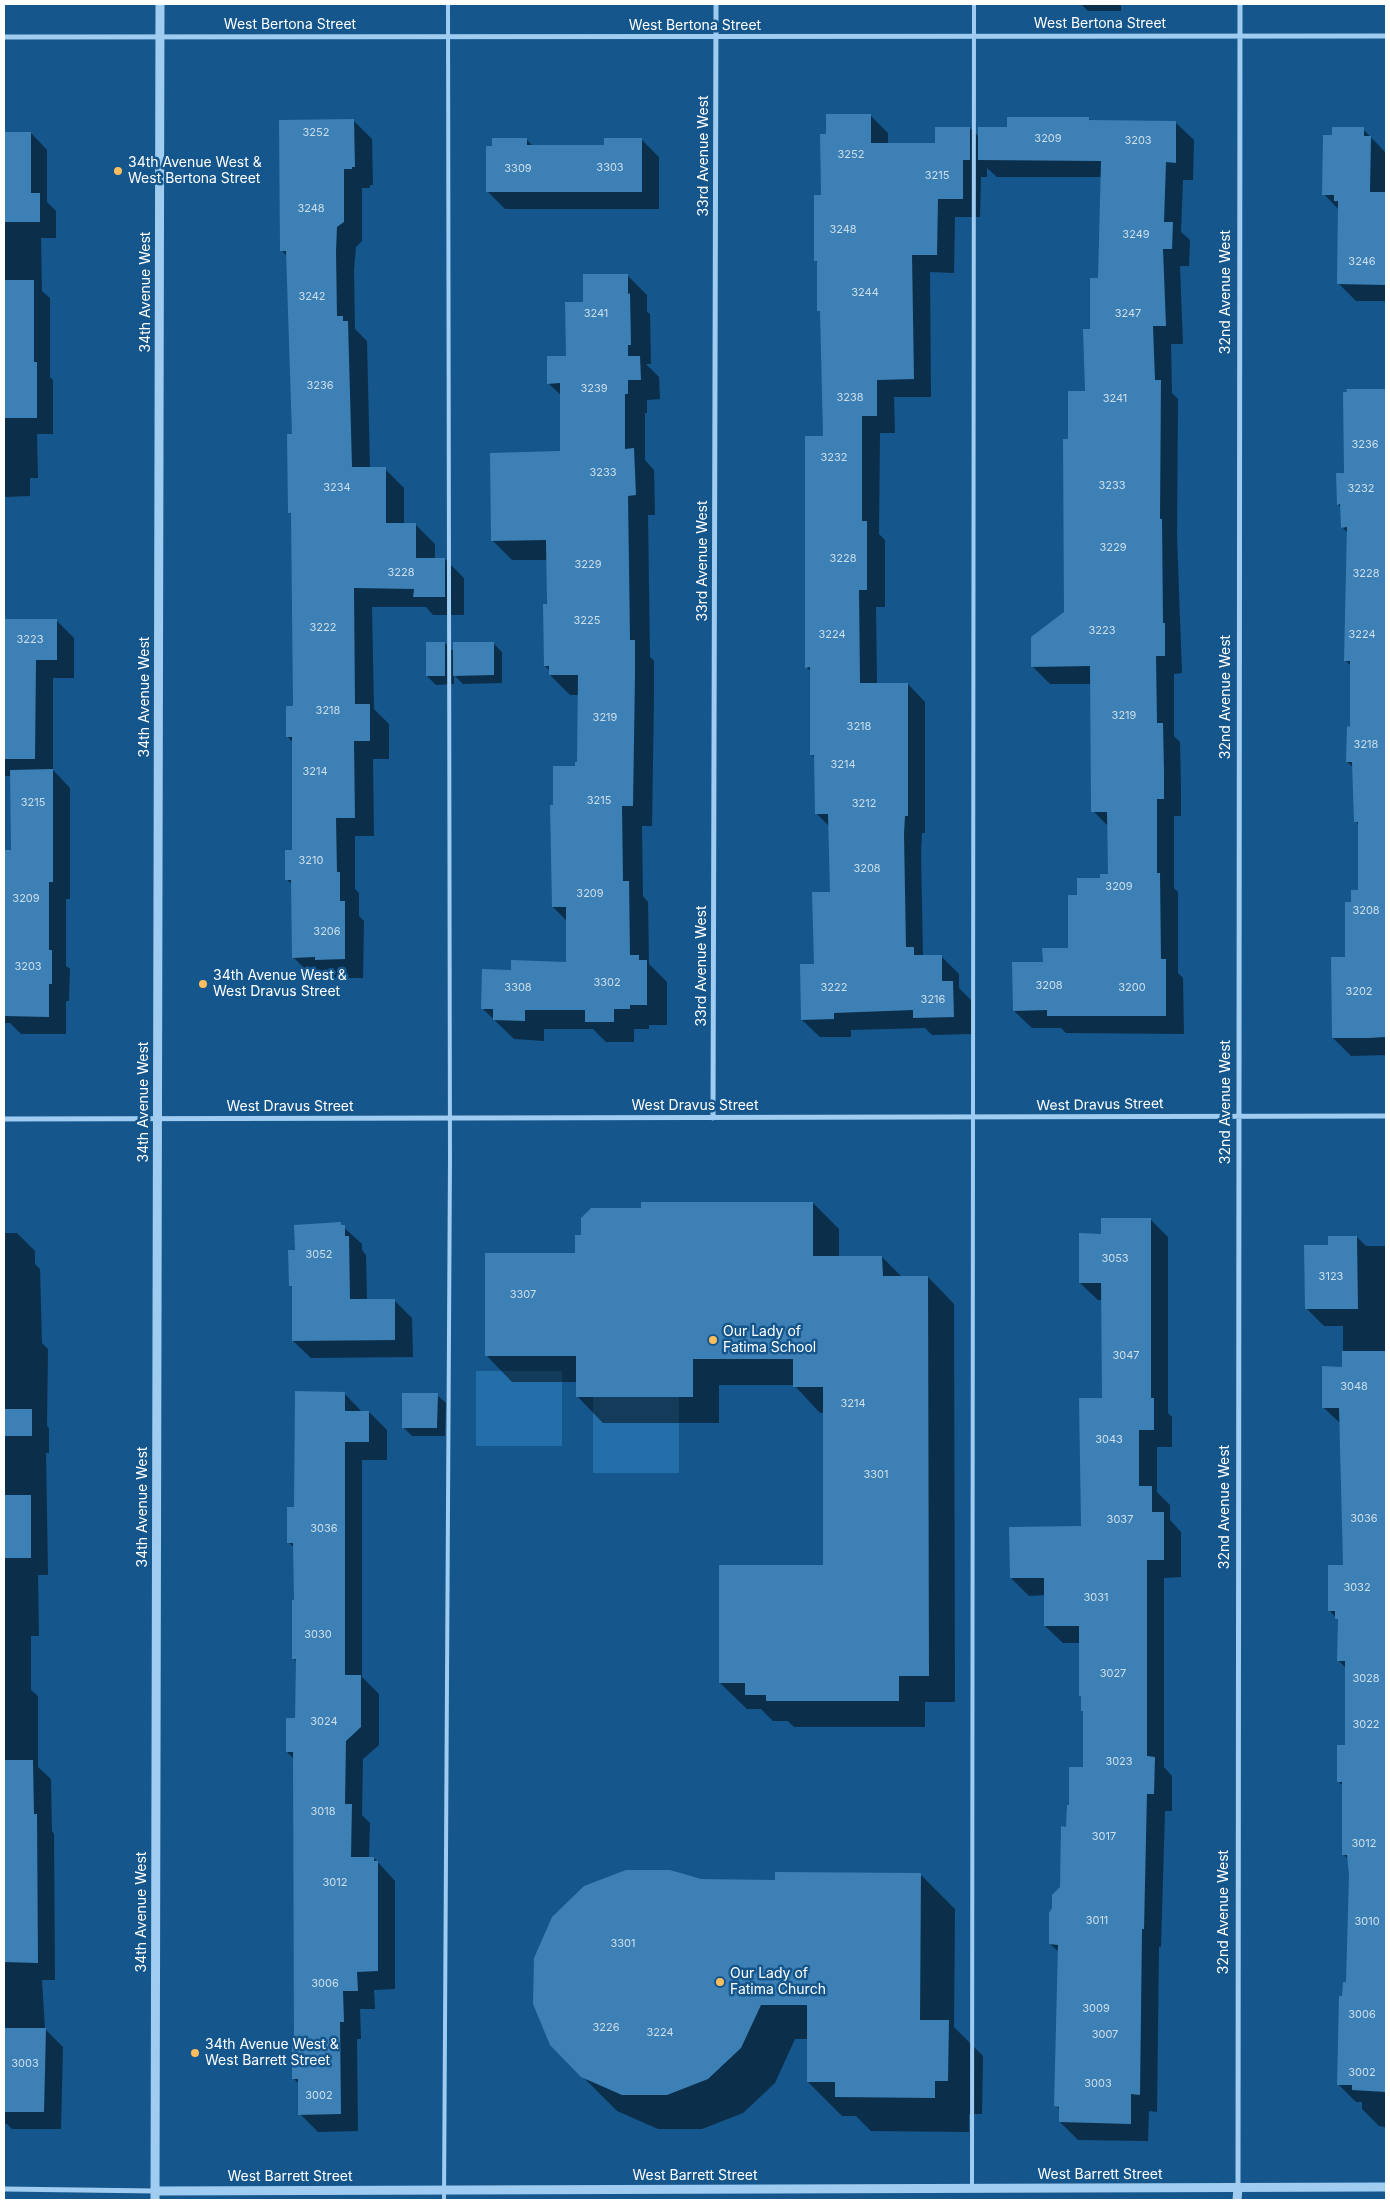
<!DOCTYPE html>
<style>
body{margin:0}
#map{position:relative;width:1390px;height:2204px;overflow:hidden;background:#15568c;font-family:Inter,sans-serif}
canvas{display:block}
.frame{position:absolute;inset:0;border:5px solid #fff;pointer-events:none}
</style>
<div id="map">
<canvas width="1390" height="2204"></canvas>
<div class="frame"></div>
</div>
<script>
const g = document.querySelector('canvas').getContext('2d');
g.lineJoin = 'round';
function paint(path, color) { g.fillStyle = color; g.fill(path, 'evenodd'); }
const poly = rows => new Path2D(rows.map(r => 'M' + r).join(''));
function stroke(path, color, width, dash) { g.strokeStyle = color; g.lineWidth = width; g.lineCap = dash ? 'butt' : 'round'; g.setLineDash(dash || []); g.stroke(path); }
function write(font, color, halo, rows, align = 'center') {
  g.font = font + ' Inter,sans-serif'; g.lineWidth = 5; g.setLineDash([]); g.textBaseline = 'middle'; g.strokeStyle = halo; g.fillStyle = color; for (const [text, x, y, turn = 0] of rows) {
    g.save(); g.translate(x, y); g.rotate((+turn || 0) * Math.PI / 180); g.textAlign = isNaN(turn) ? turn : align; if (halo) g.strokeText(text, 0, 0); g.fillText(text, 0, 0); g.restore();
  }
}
const green = poly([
 [476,1371,562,1371,562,1446,476,1446],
 [593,1397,679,1397,679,1473,593,1473]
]);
const shadow = poly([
 [1081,4,1121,4,1121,11,1088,11],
 [870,115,888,133,888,144,937,144,970,128,979,137,1008,128,1089,119,1091,121,1176,123,1194,140,1193,180,1183,180,1181,232,1190,240,1189,266,1180,266,1183,344,1171,344,1172,393,1178,399,1177,536,1182,673,1174,674,1174,736,1180,742,1181,790,1181,816,1174,816,1174,888,1178,892,1178,973,1183,978,1184,1034,1066,1033,1061,1028,1032,1028,1014,1011,1044,964,1069,949,1078,896,1109,875,1109,827,1093,811,1091,684,1050,684,1032,666,1065,613,1070,440,1086,392,1092,330,1099,279,1101,177,997,177,987,168,987,177,981,177,980,217,955,217,954,273,930,272,931,397,894,397,895,433,880,433,879,534,885,540,885,607,876,607,877,684,908,684,925,702,925,833,922,833,921,853,923,956,941,956,959,974,959,988,971,1000,972,1034,932,1035,925,1028,851,1030,851,1037,820,1037,802,1020,831,893,830,827,816,813,815,758,812,755,812,672,806,667,825,437,821,312,819,310,819,264,816,261,828,135],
 [353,120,372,139,373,185,370,185,370,188,362,188,362,241,356,247,354,270,355,329,367,341,370,469,385,469,404,488,404,525,416,525,435,544,435,559,445,559,464,578,464,615,433,615,426,607,372,607,374,709,389,724,389,759,373,759,374,836,355,836,355,889,359,893,359,916,364,921,363,978,335,978,332,976,312,976,293,957,293,885,286,879,294,851,293,743,287,736,294,707,292,515,289,512,293,435,288,257,281,250],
 [1363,129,1386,153,1386,301,1356,301,1339,284,1339,210,1324,194,1333,136],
 [4,133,31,133,47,150,47,202,56,211,56,238,41,238,42,291,50,298,50,377,53,380,53,434,37,434,38,478,30,478,30,496,4,497],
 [526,139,533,146,605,146,641,139,659,157,659,209,505,209,487,191],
 [627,275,647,295,647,312,650,314,651,364,646,364,659,377,660,399,647,400,647,413,645,413,645,460,654,470,655,515,648,515,650,657,654,661,654,696,652,826,642,826,643,896,648,902,649,964,667,982,667,1025,649,1025,649,1029,634,1029,634,1042,606,1042,593,1029,544,1029,544,1041,514,1039,482,1008,512,971,567,963,567,921,553,907,554,806,578,763,579,695,570,695,550,675,550,671,545,666,548,560,512,560,492,540,562,452,562,396,549,384,567,357,585,303],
 [1386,390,1386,1055,1351,1056,1333,1038,1347,958,1352,903,1359,891,1359,825,1355,821,1354,768,1347,762,1351,728,1351,666,1345,660,1348,533,1342,527,1341,508,1338,504,1346,474,1348,391],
 [4,620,56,620,74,638,74,678,53,678,53,770,70,788,70,899,66,899,66,966,70,969,69,1001,66,1001,66,1034,21,1034,10,1023,4,1023,4,851,12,851,11,776,4,776],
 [445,643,454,652,493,643,502,652,502,683,463,684,454,675,454,684,436,685,427,676],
 [813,1203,839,1229,839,1257,882,1257,902,1277,928,1277,954,1304,955,1702,925,1702,925,1727,794,1727,788,1721,773,1721,761,1709,747,1709,720,1683,824,1566,824,1413,820,1413,794,1385,719,1385,719,1423,603,1423,577,1396,577,1382,512,1382,486,1355,577,1254,583,1236,642,1209],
 [1150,1219,1168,1237,1168,1413,1172,1417,1172,1447,1157,1447,1157,1492,1170,1505,1170,1520,1181,1532,1181,1577,1164,1578,1164,1767,1172,1776,1172,1811,1165,1811,1161,1947,1159,1947,1157,2112,1149,2111,1148,2141,1078,2140,1060,2122,1060,2110,1056,2106,1059,1952,1050,1944,1061,1888,1070,1806,1084,1768,1084,1713,1081,1696,1080,1643,1063,1643,1045,1626,1045,1595,1029,1596,1011,1578,1082,1527,1103,1399,1103,1300,1098,1300,1080,1283,1102,1235],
 [340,1224,362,1244,362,1250,366,1255,367,1300,394,1300,412,1318,413,1357,311,1358,293,1341,293,1288,290,1285,296,1252],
 [4,1233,17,1233,35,1251,35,1264,40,1269,42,1343,48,1349,47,1426,49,1428,49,1453,46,1453,48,1575,38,1575,39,1636,31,1636,31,1690,38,1696,38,1767,51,1779,52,1831,54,1834,55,1980,42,1980,45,2029,63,2047,61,2129,12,2129,7,2124,4,2124],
 [1357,1237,1366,1246,1386,1246,1386,2127,1379,2126,1362,2109,1362,2102,1356,2102,1338,2084,1343,1997,1348,1983,1350,1874,1349,1860,1343,1854,1343,1786,1338,1781,1346,1747,1346,1668,1338,1660,1339,1621,1329,1610,1344,1567,1341,1424,1323,1407,1343,1368,1343,1326,1324,1326,1306,1308,1329,1246],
 [344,1393,362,1412,369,1412,387,1430,387,1460,362,1460,362,1677,379,1694,379,1745,363,1759,362,1815,370,1823,369,1858,374,1858,395,1881,395,1989,374,1990,375,2009,360,2009,361,2039,357,2039,358,2131,318,2132,300,2114,300,2085,293,2078,295,2046,295,1760,287,1752,296,1719,297,1662,293,1658,296,1601,295,1548,288,1542,295,1508],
 [437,1395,446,1403,445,1436,412,1436,403,1427],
 [921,1875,955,1909,954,2027,983,2056,982,2114,969,2114,969,2132,871,2131,856,2116,842,2116,808,2082,808,2039,795,2039,775,2083,743,2113,702,2129,658,2129,617,2111,582,2076,701,1881,776,1882]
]);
const building = poly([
 [826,114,871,114,871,143,935,143,935,127,970,127,970,160,963,160,963,199,938,199,937,255,912,255,914,379,877,380,877,416,862,416,862,521,867,521,867,590,859,590,860,683,908,683,908,816,905,816,904,834,906,947,914,947,914,955,942,955,942,981,953,981,954,1017,913,1018,913,1010,834,1013,834,1019,801,1020,800,964,814,964,812,892,830,892,828,814,815,814,814,755,810,755,810,667,805,668,805,436,823,436,820,311,817,311,817,261,814,261,814,195,821,195,820,134,826,134],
 [1007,117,1089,117,1089,120,1176,121,1176,163,1166,162,1164,222,1173,222,1172,249,1163,249,1166,326,1153,326,1155,380,1161,380,1160,519,1162,519,1163,623,1165,623,1165,656,1156,656,1157,723,1163,723,1164,772,1164,799,1157,799,1157,873,1160,873,1161,959,1166,959,1166,1016,1047,1016,1047,1010,1013,1011,1012,962,1043,962,1042,948,1068,948,1068,895,1077,895,1077,878,1100,878,1100,874,1108,874,1107,812,1091,812,1090,666,1031,667,1031,637,1064,612,1063,439,1068,439,1068,391,1085,391,1083,329,1090,329,1090,278,1098,278,1101,161,978,160,978,127,1007,127],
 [354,119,355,167,352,167,352,169,344,169,344,222,337,227,336,251,337,316,343,316,343,321,348,321,352,467,386,467,386,523,416,523,416,558,445,558,445,597,413,597,414,589,354,588,355,704,370,704,370,741,354,741,355,818,336,818,337,872,340,872,340,901,345,901,345,959,315,960,315,957,292,958,291,880,285,880,285,850,292,850,292,737,286,737,286,706,293,706,291,513,288,513,287,434,292,434,286,251,280,251,279,120],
 [1332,127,1364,127,1364,136,1371,136,1370,192,1386,192,1386,285,1337,284,1338,201,1334,201,1334,195,1322,195,1323,135,1332,135],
 [4,132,31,132,31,193,40,193,40,222,4,222],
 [492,138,527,138,527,145,604,145,604,138,642,138,642,192,486,192,486,146,492,146],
 [583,274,628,274,628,294,630,293,631,345,628,345,628,356,640,356,641,380,628,380,628,394,625,394,625,449,634,448,636,495,628,496,630,640,635,640,635,675,633,806,622,806,623,881,629,881,630,955,639,955,639,960,647,960,647,1005,630,1005,630,1009,614,1009,614,1022,585,1022,585,1010,525,1010,525,1021,493,1020,493,1009,481,1009,482,969,511,970,511,960,566,962,566,907,552,907,550,805,553,805,553,766,575,766,575,762,577,762,578,675,549,675,549,666,544,666,543,604,547,604,546,540,491,541,490,453,560,451,560,383,547,384,547,356,566,356,565,302,583,302],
 [4,280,34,280,34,362,37,362,37,418,4,418],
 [1346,389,1386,389,1386,1027,1385,1037,1369,1038,1332,1038,1331,957,1345,957,1345,902,1351,902,1351,890,1358,890,1358,822,1354,822,1352,762,1346,762,1347,726,1350,727,1350,661,1344,661,1347,527,1341,528,1340,504,1337,505,1336,473,1344,473,1343,392,1347,392],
 [4,619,57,619,57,660,36,660,35,759,4,759],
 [426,642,445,642,445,676,426,676],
 [453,642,494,642,494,675,453,676],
 [53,769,53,882,49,882,49,950,52,950,52,984,49,984,49,1017,4,1016,4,850,11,850,10,770],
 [641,1202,813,1202,813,1256,882,1256,883,1276,928,1276,929,1676,899,1676,899,1701,766,1701,766,1695,745,1695,745,1683,719,1683,719,1565,823,1565,823,1387,793,1387,793,1359,693,1359,693,1397,576,1397,576,1356,485,1356,485,1253,575,1253,575,1235,581,1235,581,1218,591,1208,641,1208],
 [1101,1218,1151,1218,1151,1398,1154,1398,1154,1430,1139,1430,1139,1486,1152,1486,1152,1512,1164,1512,1164,1560,1147,1560,1147,1756,1155,1757,1154,1794,1147,1794,1144,1929,1142,1929,1140,2095,1131,2094,1131,2124,1059,2122,1059,2107,1054,2106,1058,1945,1049,1944,1049,1913,1052,1908,1052,1895,1060,1887,1061,1826,1066,1827,1067,1805,1069,1805,1069,1767,1083,1767,1083,1711,1081,1711,1081,1696,1079,1696,1079,1626,1044,1626,1044,1578,1010,1578,1009,1527,1081,1526,1079,1398,1102,1398,1101,1283,1079,1283,1079,1233,1101,1234],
 [341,1222,341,1225,345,1225,345,1236,349,1236,350,1299,395,1299,395,1340,292,1341,292,1286,289,1286,288,1250,295,1250,294,1225],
 [1328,1236,1357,1236,1358,1309,1305,1309,1304,1245,1328,1245],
 [1342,1351,1386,1351,1386,2092,1352,2090,1352,2085,1337,2085,1339,1996,1342,1996,1343,1982,1346,1982,1349,1875,1347,1855,1342,1855,1342,1782,1337,1782,1337,1745,1345,1745,1345,1661,1337,1661,1338,1619,1335,1619,1335,1611,1328,1611,1328,1565,1343,1565,1339,1408,1322,1408,1322,1366,1342,1367],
 [295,1391,345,1392,345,1411,369,1411,369,1442,345,1442,345,1675,361,1675,361,1727,346,1741,345,1804,352,1804,351,1857,374,1857,374,1861,378,1861,378,1971,357,1972,358,1991,343,1991,344,2022,340,2022,341,2114,298,2115,298,2079,292,2079,292,2045,294,2045,293,1752,286,1752,286,1718,295,1718,296,1659,292,1659,292,1600,294,1600,293,1543,287,1543,287,1507,294,1507],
 [402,1393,438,1393,437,1428,402,1428],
 [4,1409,32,1409,32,1436,4,1436],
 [4,1495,31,1495,31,1558,4,1558],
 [4,1760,33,1760,34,1814,37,1814,38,1963,4,1962],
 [626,1870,670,1870,701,1879,775,1880,775,1872,921,1873,920,2020,949,2020,948,2081,935,2081,935,2098,835,2097,835,2082,807,2082,807,2005,761,2005,741,2048,708,2079,667,2095,622,2095,581,2077,550,2045,533,2004,534,1958,552,1917,584,1886],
 [4,2028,46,2028,44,2112,4,2112]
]);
const service = poly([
 [972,2188,974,4],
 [444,2200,450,1159,448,4]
]);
const minor = poly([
 [4,37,1386,36],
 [713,1118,716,4],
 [4,1119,1386,1116],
 [1238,2188,1240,4],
 [4,2189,155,2191]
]);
const tertiary = poly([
 [155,2191,1386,2187],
 [155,2200,160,4],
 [1237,2200,1238,2188]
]);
const markers = [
 [118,171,5,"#ffbe5d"],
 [203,984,5,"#ffbe5d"],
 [713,1340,5,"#ffbe5d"],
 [720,1982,5,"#ffbe5d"],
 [195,2053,5,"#ffbe5d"]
];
const numberNames = [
 ["3252",316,133],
 ["3209",1048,139],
 ["3203",1138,141],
 ["3252",851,155],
 ["3303",610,168],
 ["3309",518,169],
 ["3215",937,176],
 ["3248",311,209],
 ["3248",843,230],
 ["3249",1136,235],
 ["3246",1362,262],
 ["3244",865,293],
 ["3242",312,297],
 ["3241",596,314],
 ["3247",1128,314],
 ["3236",320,386],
 ["3239",594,389],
 ["3238",850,398],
 ["3241",1115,399],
 ["3236",1365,445],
 ["3232",834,458],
 ["3233",603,473],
 ["3233",1112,486],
 ["3234",337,488],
 ["3232",1361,489],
 ["3229",1113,548],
 ["3228",843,559],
 ["3229",588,565],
 ["3228",401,573],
 ["3228",1366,574],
 ["3225",587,621],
 ["3222",323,628],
 ["3223",1102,631],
 ["3224",832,635],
 ["3224",1362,635],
 ["3223",30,640],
 ["3218",328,711],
 ["3219",1124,716],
 ["3219",605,718],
 ["3218",859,727],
 ["3218",1366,745],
 ["3214",843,765],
 ["3214",315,772],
 ["3215",599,801],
 ["3215",33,803],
 ["3212",864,804],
 ["3210",311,861],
 ["3208",867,869],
 ["3209",1119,887],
 ["3209",590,894],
 ["3209",26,899],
 ["3208",1366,911],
 ["3206",327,932],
 ["3203",28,967],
 ["3302",607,983],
 ["3208",1049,986],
 ["3308",518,988],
 ["3222",834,988],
 ["3200",1132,988],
 ["3202",1359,992],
 ["3216",933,1000],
 ["3052",319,1255],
 ["3053",1115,1259],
 ["3123",1331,1277],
 ["3307",523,1295],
 ["3047",1126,1356],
 ["3048",1354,1387],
 ["3214",853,1404],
 ["3043",1109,1440],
 ["3301",876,1475],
 ["3036",1364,1519],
 ["3037",1120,1520],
 ["3036",324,1529],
 ["3032",1357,1588],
 ["3031",1096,1598],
 ["3030",318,1635],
 ["3027",1113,1674],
 ["3028",1366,1679],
 ["3024",324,1722],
 ["3022",1366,1725],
 ["3023",1119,1762],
 ["3018",323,1812],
 ["3017",1104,1837],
 ["3012",1364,1844],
 ["3012",335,1883],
 ["3011",1097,1921],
 ["3010",1367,1922],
 ["3301",623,1944],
 ["3006",325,1984],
 ["3009",1096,2009],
 ["3006",1362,2015],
 ["3226",606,2028],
 ["3224",660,2033],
 ["3007",1105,2035],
 ["3003",25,2064],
 ["3002",1362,2073],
 ["3003",1098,2084],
 ["3002",319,2096]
];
const streetNames = [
 ["West Bertona Street",1100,24],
 ["West Bertona Street",290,25],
 ["West Bertona Street",695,26],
 ["33rd Avenue West",704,156,-90],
 ["34th Avenue West",146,292,-90],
 ["32nd Avenue West",1226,292,-90],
 ["33rd Avenue West",703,561,-90],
 ["34th Avenue West",145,697,-90],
 ["32nd Avenue West",1226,697,-90],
 ["33rd Avenue West",702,966,-90],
 ["34th Avenue West",144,1102,-90],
 ["32nd Avenue West",1226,1102,-90],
 ["West Dravus Street",1100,1105,-1],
 ["West Dravus Street",695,1106],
 ["West Dravus Street",290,1107],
 ["34th Avenue West",143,1507,-90],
 ["32nd Avenue West",1225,1507,-90],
 ["34th Avenue West",142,1912,-90],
 ["32nd Avenue West",1224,1912,-90],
 ["West Barrett Street",1100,2175],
 ["West Barrett Street",695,2176],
 ["West Barrett Street",290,2177]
];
const poiNames = [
 ["34th Avenue West &",128,163],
 ["West Bertona Street",128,179],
 ["34th Avenue West &",213,976],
 ["West Dravus Street",213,992],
 ["Our Lady of",723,1332],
 ["Fatima School",723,1348],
 ["Our Lady of",730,1974],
 ["Fatima Church",730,1990],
 ["34th Avenue West &",205,2045],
 ["West Barrett Street",205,2061]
];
paint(green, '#246fa9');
paint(shadow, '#0007');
paint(building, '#3d80b5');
stroke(service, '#9fccf0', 4);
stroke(minor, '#9fccf0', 5);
stroke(tertiary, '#9fccf0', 9);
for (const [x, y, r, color] of markers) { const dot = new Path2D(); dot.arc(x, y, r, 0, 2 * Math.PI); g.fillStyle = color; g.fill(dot); stroke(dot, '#15568c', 2); }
write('11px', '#cedfec', null, numberNames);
write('14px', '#fff', '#15568c', streetNames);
write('14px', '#fff', '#15568c', poiNames, 'left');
</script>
